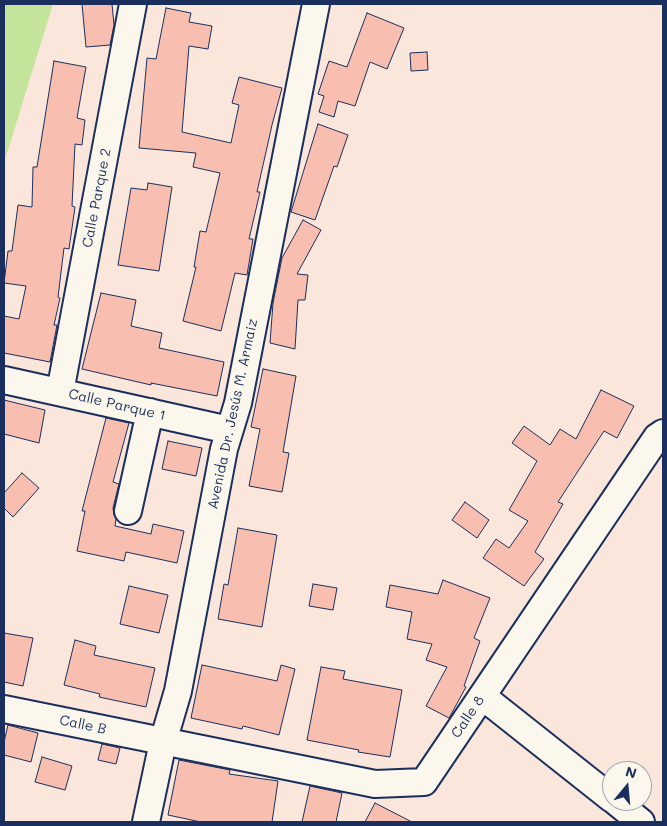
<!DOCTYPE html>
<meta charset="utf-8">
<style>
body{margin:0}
#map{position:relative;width:667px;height:826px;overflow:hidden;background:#fae6da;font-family:Mali,sans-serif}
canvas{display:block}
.frame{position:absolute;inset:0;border:5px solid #1b2f5e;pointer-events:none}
.north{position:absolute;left:602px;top:761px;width:50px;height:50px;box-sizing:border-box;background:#fbf7ec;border:1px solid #a1a7b3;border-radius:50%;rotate:17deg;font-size:14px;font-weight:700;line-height:20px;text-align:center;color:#1b2f5e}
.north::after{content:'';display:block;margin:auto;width:18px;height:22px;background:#1b2f5e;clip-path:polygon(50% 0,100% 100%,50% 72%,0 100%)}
</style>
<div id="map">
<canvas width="667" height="826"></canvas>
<div class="frame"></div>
<div class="north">N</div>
</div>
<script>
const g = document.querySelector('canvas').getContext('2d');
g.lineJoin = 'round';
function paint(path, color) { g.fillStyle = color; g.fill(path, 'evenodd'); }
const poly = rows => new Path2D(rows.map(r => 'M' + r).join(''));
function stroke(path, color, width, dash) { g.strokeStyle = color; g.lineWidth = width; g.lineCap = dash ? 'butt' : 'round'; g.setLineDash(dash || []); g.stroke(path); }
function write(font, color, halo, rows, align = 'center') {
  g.font = font + ' Mali,sans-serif'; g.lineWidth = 4; g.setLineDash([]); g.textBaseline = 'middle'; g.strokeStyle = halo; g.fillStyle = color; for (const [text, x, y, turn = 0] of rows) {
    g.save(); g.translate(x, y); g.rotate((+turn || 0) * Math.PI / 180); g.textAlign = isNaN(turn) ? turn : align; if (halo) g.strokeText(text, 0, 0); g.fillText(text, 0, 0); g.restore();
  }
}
const green = poly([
 [4,4,53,4,4,163]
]);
const building = poly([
 [82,4,112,4,114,25,110,45,86,47,82,4],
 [166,8,191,13,189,22,212,26,208,49,189,46,182,132,231,143,239,105,232,103,239,77,282,88,272,125,257,192,260,192,249,239,253,239,247,275,235,273,221,331,183,321,196,267,194,267,200,231,206,232,220,173,193,167,196,153,139,148,147,58,156,59,166,8],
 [367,13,404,28,387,69,370,62,355,106,338,101,334,117,319,112,324,96,318,94,329,61,347,67,367,13],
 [427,52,428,70,411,71,410,53,427,52],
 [54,61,86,67,77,118,85,120,82,145,75,144,72,206,75,207,69,249,64,248,58,297,60,298,54,325,57,325,50,362,4,353,4,316,19,319,26,286,4,283,8,251,12,251,18,205,32,207,33,167,37,167,54,61],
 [318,124,348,135,337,167,334,166,315,220,291,212,318,124],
 [148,183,172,187,159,271,118,265,131,188,147,190,148,183],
 [303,220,321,230,297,274,308,275,305,300,298,300,295,349,270,343,273,303,282,258,303,220],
 [101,293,136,300,131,326,162,333,159,348,224,362,217,396,151,383,151,385,82,369,101,293],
 [263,369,296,376,283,452,289,453,282,492,249,486,260,429,251,427,263,369],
 [601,390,634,406,617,438,604,431,558,502,563,504,535,552,544,559,524,586,483,558,496,539,509,548,528,521,509,510,537,461,512,443,524,426,550,445,560,429,576,439,601,390],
 [4,400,45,410,39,443,4,434,4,400],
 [106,418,129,423,113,482,119,484,113,508,114,515,116,519,115,526,151,534,153,524,184,531,177,563,126,552,124,561,77,551,85,511,82,511,106,418],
 [168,441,202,448,196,476,162,469,168,441],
 [22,473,39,488,13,517,4,508,4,493,22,473],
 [465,502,489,520,477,538,452,520,465,502],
 [238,528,277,535,262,627,218,619,224,584,228,585,238,528],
 [443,580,490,598,474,638,480,641,464,686,466,687,449,718,426,706,447,667,426,660,432,644,407,639,412,612,386,607,390,585,438,594,443,580],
 [313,584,337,588,333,610,309,606,313,584],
 [129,586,168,595,159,633,120,624,129,586],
 [4,633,33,638,23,686,4,682,4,633],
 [75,640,96,646,94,655,155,668,146,707,99,697,100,694,64,685,75,640],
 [202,665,277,681,281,665,295,669,279,735,243,726,242,729,191,718,202,665],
 [321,667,345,671,343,679,402,690,390,757,358,752,359,750,307,740,321,667],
 [8,725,38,733,31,762,4,755,4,742,8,725],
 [102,744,120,748,116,764,98,760,102,744],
 [42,757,72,766,65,790,35,782,42,757],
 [179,760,230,770,229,774,278,781,272,822,201,822,168,815,179,760],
 [310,786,342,793,336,822,302,822,310,786],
 [375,803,412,822,365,822,375,803]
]);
const minor = poly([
 [4,380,229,430],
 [60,392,133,4],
 [128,511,150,412],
 [482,696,612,799],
 [4,709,375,784,424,782,657,437,663,433],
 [615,801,641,822],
 [146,822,163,742,178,691,224,449,238,403,316,4]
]);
const streetNames = [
 ["Calle Parque 2",97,198,-79],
 ["Calle Parque 1",117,405,13],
 ["Avenida Dr. Jesús M. Armaiz",233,414,-78],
 ["Calle 8",468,717,-56],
 ["Calle B",83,725,12]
];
paint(green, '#c4e49c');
paint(building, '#f8beaf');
stroke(building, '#1b2f5e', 1);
stroke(minor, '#1b2f5e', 30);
stroke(minor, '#fbf7ec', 26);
write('14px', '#1b2f5e', '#fbf7ec', streetNames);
</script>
